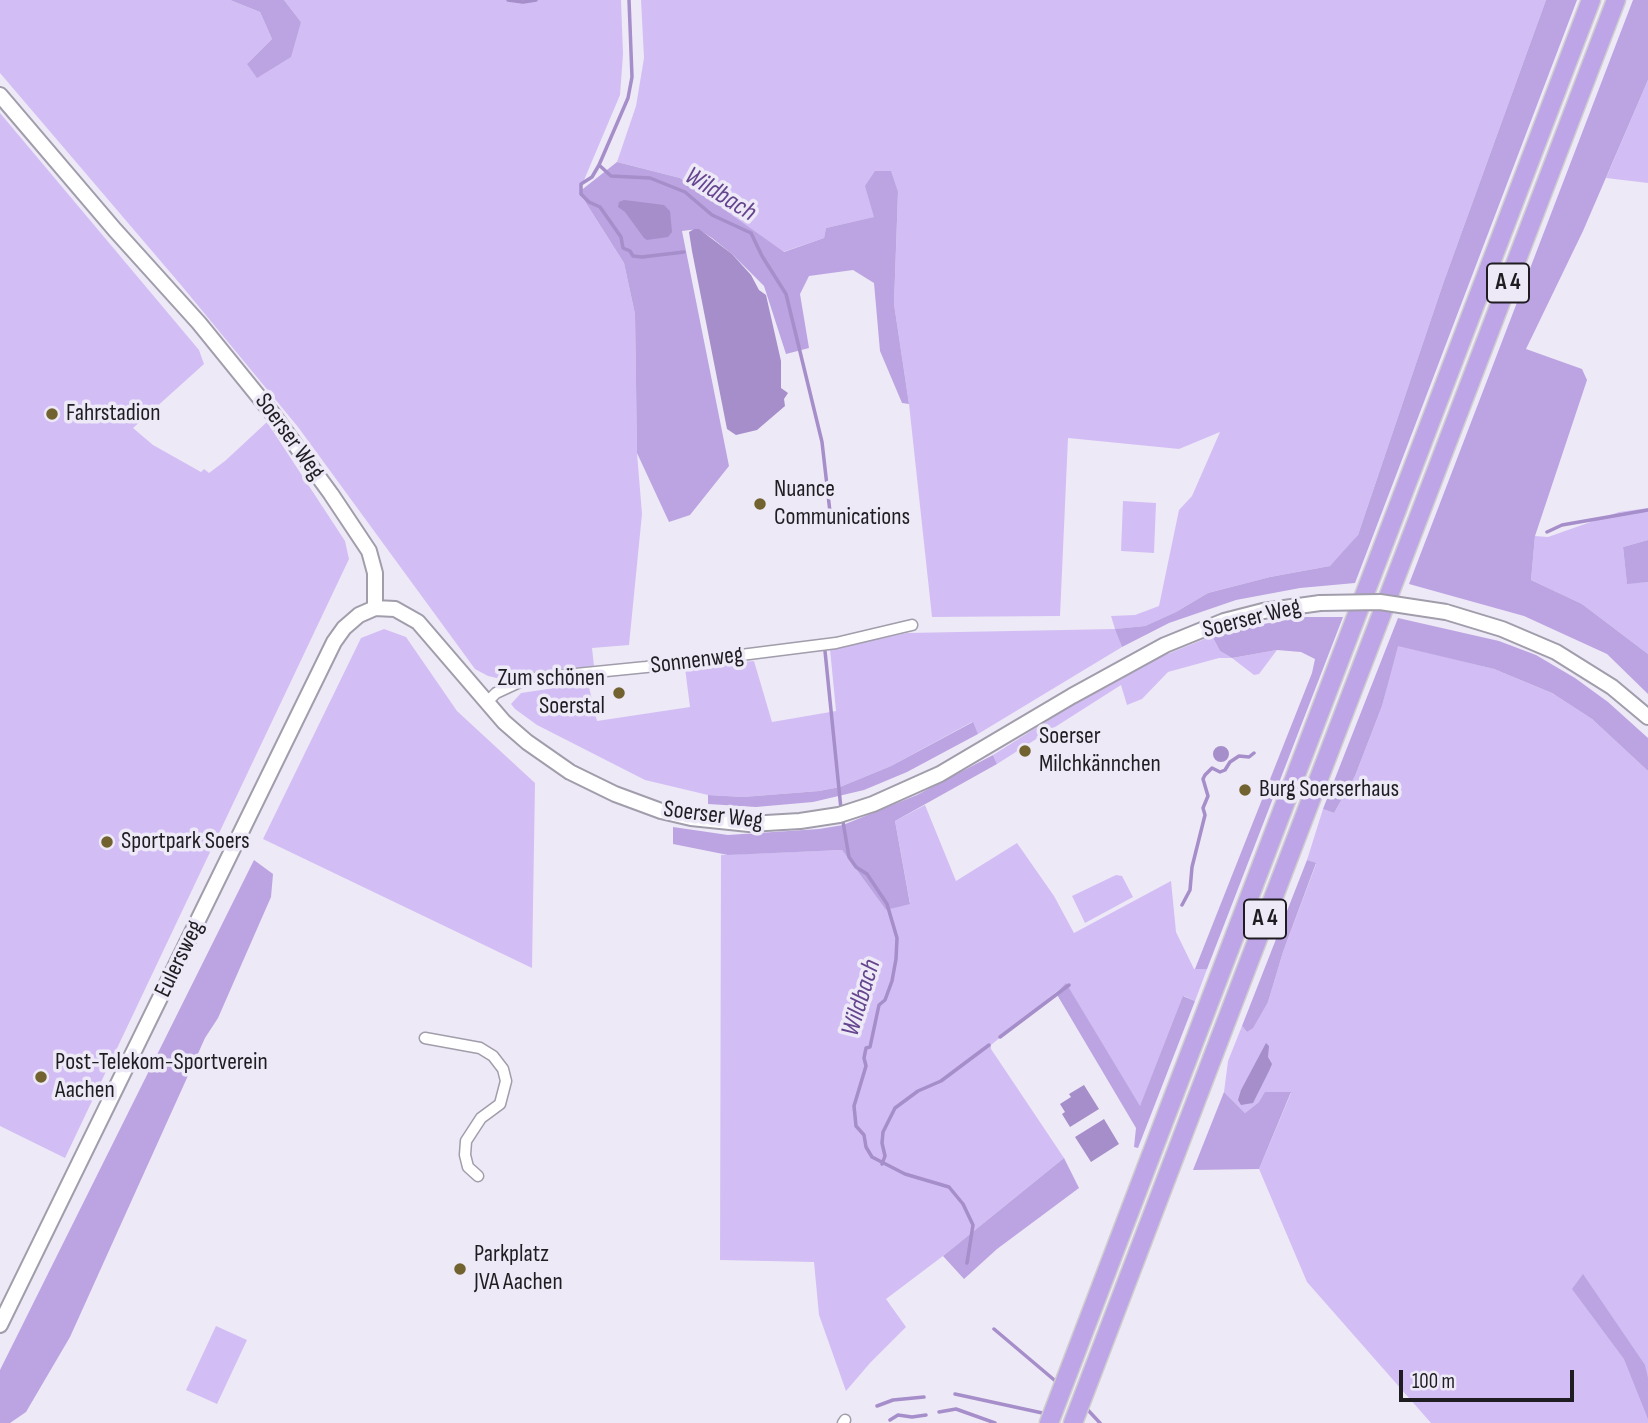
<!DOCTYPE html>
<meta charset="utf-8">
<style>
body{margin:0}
#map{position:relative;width:1648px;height:1423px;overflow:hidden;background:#eee9f7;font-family:"Sofia Sans Condensed",sans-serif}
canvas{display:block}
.scale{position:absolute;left:1399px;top:1370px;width:175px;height:32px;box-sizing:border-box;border:4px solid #1f1d22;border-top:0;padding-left:9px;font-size:21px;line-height:24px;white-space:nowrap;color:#1f1d22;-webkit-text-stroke:5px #eee9f7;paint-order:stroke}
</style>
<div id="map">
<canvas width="1648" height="1423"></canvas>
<div class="scale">100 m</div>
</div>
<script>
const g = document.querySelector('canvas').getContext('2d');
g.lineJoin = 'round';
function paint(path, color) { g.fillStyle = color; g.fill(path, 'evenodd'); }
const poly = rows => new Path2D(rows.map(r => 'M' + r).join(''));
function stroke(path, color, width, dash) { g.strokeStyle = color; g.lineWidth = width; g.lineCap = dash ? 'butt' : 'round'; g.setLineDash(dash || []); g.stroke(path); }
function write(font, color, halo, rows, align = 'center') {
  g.font = font + ' "Sofia Sans Condensed",sans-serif'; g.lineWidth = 7; g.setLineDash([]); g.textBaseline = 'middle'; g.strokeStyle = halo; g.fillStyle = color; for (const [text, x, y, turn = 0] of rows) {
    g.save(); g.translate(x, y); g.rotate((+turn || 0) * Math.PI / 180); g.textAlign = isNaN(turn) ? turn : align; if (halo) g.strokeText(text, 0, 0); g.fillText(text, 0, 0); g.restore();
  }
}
const green = poly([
 [0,0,230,0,260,12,272,39,247,64,301,22,284,0,621,0,623,54,620,95,579,192,624,263,635,314,637,453,642,514,629,645,592,648,594,666,537,671,501,679,488,676,475,669,298,427,181,285,0,73],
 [641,0,1546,0,1444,281,1358,535,1347,550,1330,566,1270,577,1208,593,1176,612,1145,626,1116,629,1122,647,978,734,972,722,891,766,840,787,819,791,743,797,708,795,645,780,537,725,515,709,511,704,521,693,588,683,597,721,690,707,685,668,754,661,772,722,836,711,830,649,907,633,1115,629,1111,616,1135,615,1159,606,1179,510,1192,496,1220,432,1179,449,1068,438,1060,616,932,617,909,404,894,304,898,192,875,217,826,228,824,238,783,252,680,178,617,162,636,106,644,58],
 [1648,80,1648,183,1606,178],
 [0,113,199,350,204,364,133,428,153,445,201,472,204,469,209,473,225,461,267,422,345,541,349,559,65,1158,0,1126],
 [1123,501,1156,503,1154,553,1121,551],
 [1648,508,1648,540,1623,547,1627,583,1648,582,1648,654,1582,604,1531,580,1535,536,1548,537,1619,512],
 [384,629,406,637,457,711,535,783,532,968,263,839,361,638],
 [1212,636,1220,651,1232,658,1277,650,1259,674,1254,675,1232,658,1219,658,1168,672,1142,699,1127,705,1121,685,997,764,993,755,1077,702,1160,657],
 [1397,645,1494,669,1552,693,1592,719,1648,771,1648,1423,1431,1423,1307,1282,1259,1169,1291,1093,1259,1102,1245,1113,1224,1092,1228,1061,1242,1026,1247,1032,1268,1002,1283,952,1316,864,1307,860,1323,809,1334,813,1355,776,1382,706],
 [925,805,956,881,1017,843,1054,896,1074,933,1171,881,1176,932,1194,969,1207,969,1195,1001,1184,996,1140,1107,1066,984,991,1045,991,1049,1064,1158,943,1256,886,1299,906,1327,870,1363,846,1391,819,1315,814,1262,720,1260,721,855,842,850,886,910,910,903,895,821],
 [1116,875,1122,876,1133,897,1085,923,1072,896],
 [216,1326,247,1340,217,1404,186,1390]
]);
const forest = poly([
 [284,0,301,22,291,57,257,78,247,64,272,39,260,12,230,0],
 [1546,0,1577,0,1355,583,1300,588,1236,600,1169,623,1122,647,1115,629,1145,626,1176,612,1208,593,1270,577,1330,566,1358,535,1444,281],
 [1633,0,1648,0,1648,80,1583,231,1526,349,1582,369,1587,380,1535,536,1531,580,1582,604,1648,654,1648,694,1607,654,1524,616,1409,584],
 [617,162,680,178,784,252,824,238,826,228,874,217,865,186,875,171,891,171,898,192,894,304,909,404,902,403,880,351,874,283,853,270,809,276,800,294,809,348,786,354,764,286,732,254,712,238,698,229,682,231,729,466,690,515,669,522,637,453,635,314,624,263,579,192],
 [1648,540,1648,582,1627,584,1623,547],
 [1304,617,1343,617,1207,969,1195,969,1312,673,1315,659,1301,652,1277,650,1232,658,1220,651,1212,636,1246,627],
 [1398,618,1499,641,1536,655,1575,678,1608,702,1648,738,1648,771,1592,719,1552,693,1494,669,1398,646,1382,706,1355,776,1334,813,1323,809],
 [973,722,978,734,907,772,864,790,813,802,756,807,708,804,708,795,743,797,819,791,840,787,891,766],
 [993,755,997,764,895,821,910,904,886,910,842,850,728,855,673,844,673,827,728,835,819,829,843,825,917,795],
 [254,860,273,874,271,897,218,1018,205,1038,70,1337,26,1412,10,1423,0,1423,0,1370],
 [1307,860,1316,863,1283,952,1268,1002,1253,1028,1247,1032,1242,1026],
 [1066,983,1140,1106,1183,996,1195,1001,1138,1148,1134,1147,1136,1128,1056,993],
 [1224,1092,1245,1113,1259,1102,1265,1092,1291,1092,1259,1169,1193,1170],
 [1064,1158,1079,1188,997,1249,964,1279,943,1256],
 [1583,1274,1645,1365,1648,1378,1648,1419,1624,1359,1572,1289]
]);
const water = poly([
 [624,200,664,205,670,211,672,232,668,237,647,240,644,238,625,212,618,207,619,202],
 [694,229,699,229,732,254,751,275,759,290,766,295,781,361,781,388,788,393,784,399,785,406,757,430,736,435,727,429,692,251,689,232],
 '1213 754a8 8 0 1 1 16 0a8 8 0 1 1-16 0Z',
 [1266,1043,1269,1046,1268,1057,1272,1064,1269,1071,1253,1103,1241,1105,1238,1100,1241,1090],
 [1084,1085,1099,1109,1070,1127,1062,1114,1065,1112,1060,1104,1071,1097,1069,1094],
 [1104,1119,1119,1144,1091,1162,1075,1137]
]);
const stream = poly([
 [508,0,523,2,536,0],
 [629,0,632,77,628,98,599,165,611,176,650,178,685,192,712,215,751,233,762,256,786,294,822,442,830,512],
 [599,165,592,177,581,184,581,194,589,202,600,207,621,237,623,248,630,251,633,256,642,257,684,252],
 [1547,532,1562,525,1648,510],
 [825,651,841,809],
 [842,816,849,857,856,867,867,874,887,904,897,938,896,959,892,981,885,1000,879,1005,870,1047,866,1048,864,1058,866,1066,854,1106,856,1126,864,1135,866,1147,872,1157,905,1174,949,1187,963,1204,973,1225,967,1263],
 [1182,905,1190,890,1192,867,1205,815,1203,808,1208,796,1203,779,1205,775,1212,768,1220,772,1225,770,1230,762,1239,756,1249,757,1254,753],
 [1000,1037,1069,985],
 [882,1164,885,1156,882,1143,883,1132,895,1108,918,1091,941,1081,989,1045],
 [994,1329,1059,1384],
 [955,1394,1047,1414],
 [877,1406,893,1400,924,1397],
 [1086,1408,1100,1423],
 [939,1412,956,1409,995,1423],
 [890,1420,898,1415,912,1417,926,1415]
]);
const street = poly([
 [486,703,496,693,526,679,646,667,836,643,912,625],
 [425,1038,480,1048,493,1056,503,1069,506,1081,500,1104,481,1118,466,1141,465,1155,468,1167,478,1176],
 [843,1423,845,1420]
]);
const secondary = poly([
 [0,95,115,230,199,323,272,413,331,494,369,551,375,573,375,608],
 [1446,612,1502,629,1556,652,1612,687,1648,717],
 [0,1325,334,642,344,628,359,615,375,608,395,609,418,622,504,722,527,742,570,772,615,794,661,811,691,818,749,824,800,821,839,815,873,804,940,774,1072,696,1165,645,1224,621,1263,611,1320,603]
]);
const highway = poly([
 [1049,1423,1591,0],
 [1073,1423,1616,0]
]);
const secondaryBridge = poly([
 [1320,603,1380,602,1446,612]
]);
const markers = [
 [52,414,7,"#726230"],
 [760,504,7,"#726230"],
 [619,693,7,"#726230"],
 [1025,751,7,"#726230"],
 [1245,790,7,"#726230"],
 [107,842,7,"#726230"],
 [41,1077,7,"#726230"],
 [460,1269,7,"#726230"]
];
const shields = [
 [1508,283,42],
 [1265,919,42]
];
const shieldNames = [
 ["A 4",1508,283],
 ["A 4",1265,919]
];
const poiNames = [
 ["Fahrstadion",66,414],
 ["Nuance",774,490],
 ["Communications",774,518],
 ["Zum schönen",605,679,"right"],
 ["Soerstal",605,707,"right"],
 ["Soerser",1039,737],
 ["Milchkännchen",1039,765],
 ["Burg Soerserhaus",1259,790],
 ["Sportpark Soers",121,842],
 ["Post-Telekom-Sportverein",55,1063],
 ["Aachen",55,1091],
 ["Parkplatz",474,1255],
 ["JVA Aachen",474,1283]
];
const streetNames = [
 ["Soerser Weg",289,437,54],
 ["Soerser Weg",1252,619,-14],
 ["Sonnenweg",697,661,-7],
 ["Soerser Weg",713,816,7],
 ["Eulersweg",180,959,-64]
];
const waterNames = [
 ["Wildbach",720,195,32],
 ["Wildbach",862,998,-73]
];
paint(green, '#d2bef4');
paint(forest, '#bba4e1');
paint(water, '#a58ec9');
stroke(stream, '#a58ec9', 3.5);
stroke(street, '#a29dab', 13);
stroke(secondary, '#a29dab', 18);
stroke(highway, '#cecdce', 21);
stroke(street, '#fff', 10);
stroke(secondary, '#fff', 14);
stroke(highway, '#bea5e7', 18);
stroke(secondaryBridge, '#a29dab', 18, []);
stroke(secondaryBridge, '#fff', 14);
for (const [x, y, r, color] of markers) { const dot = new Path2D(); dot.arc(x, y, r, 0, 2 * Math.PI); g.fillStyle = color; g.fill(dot); stroke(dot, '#eee9f7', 2.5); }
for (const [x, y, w] of shields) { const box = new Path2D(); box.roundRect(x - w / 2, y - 19.5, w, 39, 5); g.fillStyle = '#eee9f7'; g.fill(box); stroke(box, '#1f1d22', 2); }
write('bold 23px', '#1f1d22', null, shieldNames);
write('24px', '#1f1d22', '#eee9f7', poiNames, 'left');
write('24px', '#1f1d22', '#eee9f7', streetNames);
write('italic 26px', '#64458e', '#eee9f7', waterNames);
</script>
